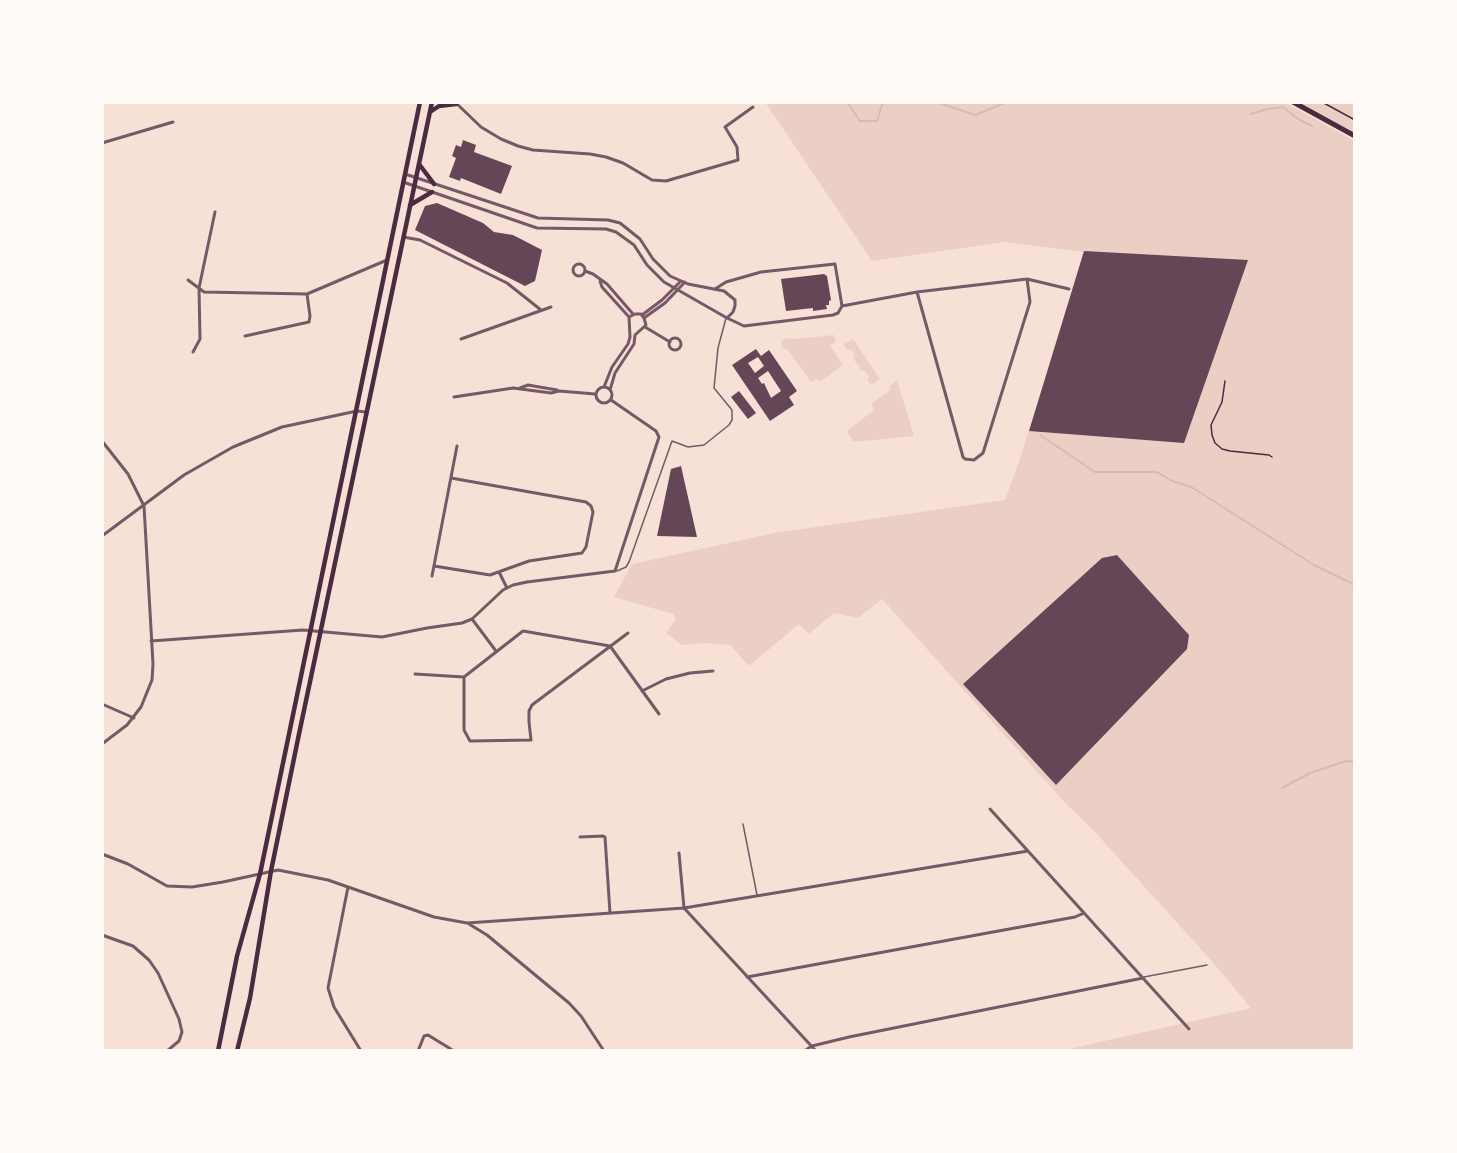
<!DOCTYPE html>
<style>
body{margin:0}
#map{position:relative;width:1457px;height:1153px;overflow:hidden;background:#f7e1d7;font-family:Lora,serif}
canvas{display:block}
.frame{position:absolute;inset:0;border:104px solid #fffaf5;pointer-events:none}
</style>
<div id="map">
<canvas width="1457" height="1153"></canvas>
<div class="frame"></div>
</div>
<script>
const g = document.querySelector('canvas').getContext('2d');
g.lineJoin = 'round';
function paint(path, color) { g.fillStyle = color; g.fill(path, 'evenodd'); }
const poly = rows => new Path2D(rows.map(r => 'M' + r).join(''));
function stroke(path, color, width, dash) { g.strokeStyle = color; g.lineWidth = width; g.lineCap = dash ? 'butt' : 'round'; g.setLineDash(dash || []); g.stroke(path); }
const green = poly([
 [765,102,1284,102,1355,141,1355,1051,1060,1051,1251,1008,1210,959,1092,829,1067,805,882,599,858,618,834,613,809,634,799,624,749,666,730,645,706,643,682,645,666,633,676,619,673,614,614,597,632,564,774,533,1005,500,1020,459,1084,252,1005,242,872,261],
 [1299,102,1355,102,1355,133],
 [834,335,836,341,830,346,843,365,820,382,818,379,811,382,788,350,784,349,781,344,782,340,787,338,795,339],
 [853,339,880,379,871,385,867,379,869,377,864,370,862,371,853,358,855,356,851,349,848,351,844,344],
 [897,380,914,436,853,442,847,431,874,410,871,404,890,390,889,387]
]);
const stream = poly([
 [847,102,860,121,877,121,883,102],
 [937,102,975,115,1007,102],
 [1251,114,1267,109,1283,107,1298,119,1312,126],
 [1040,435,1095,472,1157,472,1170,480,1193,488,1314,565,1355,585],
 [1282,788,1310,773,1346,761,1355,762],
 [1305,1051,1306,1050]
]);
const building = poly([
 [463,140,476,145,474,152,512,166,501,194,461,178,460,181,449,177,456,158,452,156,456,145,461,147],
 [437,203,483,223,494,232,513,235,542,250,535,281,525,286,415,230,425,206],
 [1084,251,1248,260,1184,443,1029,431],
 [824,274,827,276,831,300,829,301,829,305,826,305,827,309,813,311,813,308,786,311,781,279],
 [756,349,761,356,769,350,797,391,789,397,794,405,770,421,732,365],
 [758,357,764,366,755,373,748,363],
 [768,371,781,391,771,398,764,383,762,384,758,378],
 [739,391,756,413,748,419,731,397],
 [681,466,697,537,657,536,671,469],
 [1117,555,1189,635,1187,649,1056,785,963,684,1102,558]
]);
const path = poly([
 [1322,102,1355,120],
 [1225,381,1222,402,1211,425,1212,435,1215,443,1222,449,1230,451,1269,455,1272,457]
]);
const service = poly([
 [617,571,626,567,629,562,672,441,688,447,704,445,729,425,732,420,732,410,714,388,718,348,726,318],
 [743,824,757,895],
 [1144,977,1207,965]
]);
const minor = poly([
 [456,103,481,127,501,139,518,146,533,150,590,154,606,157,623,163,652,180,666,181,738,160,737,147,725,127,753,107],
 [102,143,173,122],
 [403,182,537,228,606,229,616,232,634,245,647,265,664,282,727,318,733,312,735,306,735,300,724,291,688,284,670,276,653,259,640,239,620,223,608,220,538,218,405,174],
 [403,237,420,240,507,283,541,310],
 '573 270a6 6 0 1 1 12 0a6 6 0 1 1-12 0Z',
 [585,271,593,274,607,284,633,314],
 [188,280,204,292,307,294,387,260],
 [600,281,602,287,629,317],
 [715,289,726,282,761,272,835,264,842,306,838,313,833,315,744,326,727,318],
 [917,292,963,457,965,459,974,460,983,453,1030,302,1027,279],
 [842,306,917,292,1027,279,1069,289],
 [642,315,662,300,681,281],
 [644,318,665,303,685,282],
 [645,327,670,342],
 [245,336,309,322,310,316,307,294],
 '669 344a6 6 0 1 1 12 0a6 6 0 1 1-12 0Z',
 [461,339,551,307],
 [193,352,200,339,199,288,215,212],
 '596 395a8 8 0 1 1 16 0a8 8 0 1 1-16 0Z',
 [604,387,612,367,628,344,630,337,629,317,635,314,641,314,644,318,646,325,635,335,634,344,615,373,610,390],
 [520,388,528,385,557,390],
 [454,397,513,388,551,393,559,391,595,394],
 [102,441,128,474,144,506,153,664,152,680,141,707,127,725,102,744],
 [102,536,184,475,233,447,282,427,357,411,365,412],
 [434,566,490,575,529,561,582,553,586,547,593,512,591,506,586,502,451,478],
 [499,572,507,588],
 [432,576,457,446],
 [472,619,496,651],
 [151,641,303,630,382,637,427,628,462,623,472,619,503,590,513,585,527,582,615,571,659,437,656,431,611,400],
 [415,674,464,677,523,631,610,646,659,714],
 [464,677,464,730,470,741,531,740,529,722,529,711,532,705,628,633],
 [642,691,666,679,690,673,713,671],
 [102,704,134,718],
 [990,809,1189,1029],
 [580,837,603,836,605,837,610,913],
 [679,853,684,908,816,1051],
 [102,854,128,864,167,886,192,887,223,882,278,870,328,880,434,917,467,923,684,908,1028,851],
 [348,887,328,988,334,1007,361,1051],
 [469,924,487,935,569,1003,581,1016,604,1051],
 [102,935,133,946,149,960,158,973,179,1019,182,1032,179,1041,167,1051],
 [747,977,1075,917,1084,913],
 [418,1051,424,1036,428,1035,454,1051],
 [804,1051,812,1046,849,1037,1143,978]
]);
const secondary = poly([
 [430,112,439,106,456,104],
 [419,164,434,184],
 [410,205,432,192],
 [218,1051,237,956,260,874,420,102],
 [237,1051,250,998,271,871,299,734,432,102]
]);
const primary = poly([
 [1293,102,1355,136]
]);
paint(green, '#ebcfc5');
stroke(stream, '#dcb8b0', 2);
paint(building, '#644757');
stroke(path, '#4a2c40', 1.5);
stroke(service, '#755966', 1.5);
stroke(minor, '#755966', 3);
stroke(secondary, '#4a2c40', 4.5);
stroke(primary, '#4a2c40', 5);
</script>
